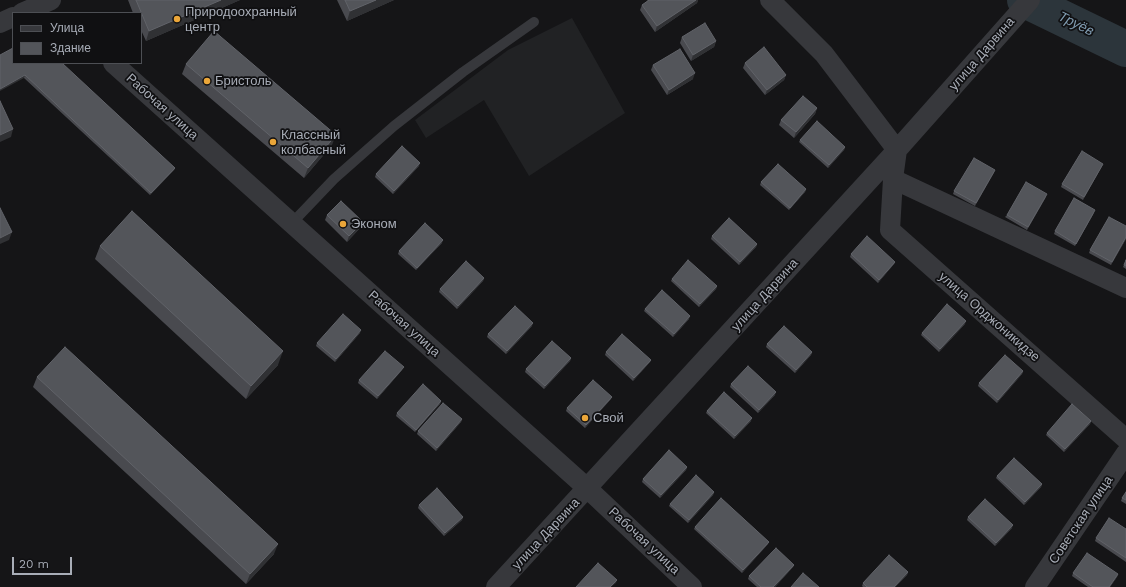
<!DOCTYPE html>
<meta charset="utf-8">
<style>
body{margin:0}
#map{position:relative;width:1126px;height:587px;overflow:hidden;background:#151517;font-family:"Work Sans",sans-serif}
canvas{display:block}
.legend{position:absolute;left:12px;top:12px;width:130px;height:52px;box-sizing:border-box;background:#101012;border:1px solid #4d4f54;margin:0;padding:5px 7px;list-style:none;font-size:12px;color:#a8adb7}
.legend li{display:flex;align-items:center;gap:8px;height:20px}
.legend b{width:20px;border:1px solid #4d4f54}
.scale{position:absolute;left:12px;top:557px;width:60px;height:18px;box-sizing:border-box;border:2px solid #a8adb7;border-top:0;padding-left:5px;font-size:12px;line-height:14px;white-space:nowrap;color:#a8adb7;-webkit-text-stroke:3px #101012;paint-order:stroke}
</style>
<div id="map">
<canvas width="1126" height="587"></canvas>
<ul class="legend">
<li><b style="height:5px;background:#37383c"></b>Улица</li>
<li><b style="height:11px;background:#53555a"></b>Здание</li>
</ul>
<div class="scale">20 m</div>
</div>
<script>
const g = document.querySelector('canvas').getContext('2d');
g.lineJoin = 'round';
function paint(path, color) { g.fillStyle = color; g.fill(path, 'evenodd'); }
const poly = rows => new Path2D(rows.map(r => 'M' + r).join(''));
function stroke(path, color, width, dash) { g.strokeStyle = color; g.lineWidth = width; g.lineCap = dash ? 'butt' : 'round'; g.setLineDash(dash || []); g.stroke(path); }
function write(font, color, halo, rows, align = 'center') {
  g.font = font + ' "Work Sans",sans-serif'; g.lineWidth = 3.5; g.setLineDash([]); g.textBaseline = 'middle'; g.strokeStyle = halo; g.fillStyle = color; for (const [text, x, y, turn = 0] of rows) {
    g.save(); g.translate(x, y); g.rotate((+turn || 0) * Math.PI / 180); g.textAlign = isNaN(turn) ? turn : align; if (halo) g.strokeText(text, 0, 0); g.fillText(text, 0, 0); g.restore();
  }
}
const built = poly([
 [572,18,625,113,529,176,484,100,426,138,415,120,508,50]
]);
const river = poly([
 [1025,0,1126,49]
]);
const service = poly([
 [292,223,334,179,394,126,463,72,534,22]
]);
const minor = poly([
 [770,0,824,54,897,150,893,179,1126,288],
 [22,13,51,0],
 [0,23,13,17],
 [113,63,587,488,692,587],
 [893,179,890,230,1126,439],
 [496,587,897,150,1030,0],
 [1035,587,1126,453]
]);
const wall = poly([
 [128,0,240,0,146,41,141,30,141,13,133,13],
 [337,0,394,0,347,21],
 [647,0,698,0,697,3,655,32,640,10,642,5,648,1],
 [682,37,716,41,714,47,691,61,680,43],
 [13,48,175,168,174,170,150,195,24,78],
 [745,63,786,75,784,80,765,95,743,68],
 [186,64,332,145,304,178,182,74],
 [653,65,693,79,667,95,651,70],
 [817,108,815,114,794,138,779,125,781,120],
 [800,140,845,147,844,150,828,168,799,142],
 [1103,164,1102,166,1083,200,1061,187,1062,184],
 [419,166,393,194,375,177,376,174],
 [995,170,975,206,953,194,954,191],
 [761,182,806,189,805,192,789,210,760,185],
 [1046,197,1027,230,1005,217,1007,215],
 [1094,213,1075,246,1054,234,1055,231],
 [327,215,361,227,347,242,325,220],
 [1126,226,1126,239,1111,265,1089,253,1090,250],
 [712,236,757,244,756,247,739,265,711,239],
 [442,243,416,270,398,254,399,251],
 [100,246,278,365,246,399,95,259],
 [851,254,895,262,894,264,878,283,850,257],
 [1126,260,1126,269,1123,267],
 [484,278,483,281,457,309,439,292,440,289],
 [672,279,717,286,716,289,699,307,671,281],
 [645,309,689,319,673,337,644,311],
 [965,324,939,352,921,335,922,333],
 [532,326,506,354,487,337,488,334],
 [360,333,335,362,316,346,317,343],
 [767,344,812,352,811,355,795,373,766,347],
 [606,352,651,360,650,362,633,381,605,355],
 [571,358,570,361,544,389,525,372,526,369],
 [402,370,377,399,358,383,359,380],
 [1023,371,1022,374,997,403,978,386,979,383],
 [37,377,274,554,246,584,33,387],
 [731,384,775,395,758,413,730,387],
 [611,399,585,428,566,411,567,408],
 [441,401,440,404,415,432,396,416,397,413],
 [707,411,751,421,734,439,706,413],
 [462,419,461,422,436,451,417,434,418,431],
 [1091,421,1090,424,1064,452,1046,435,1047,433],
 [687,467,686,470,660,498,642,482,643,479],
 [997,476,1042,484,1041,487,1024,505,996,478],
 [714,492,713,495,688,523,669,506,670,504],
 [1126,492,1126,504,1121,501,1122,498],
 [419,505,463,517,462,520,444,536,418,508],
 [968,517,1012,528,995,546,967,520],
 [695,527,768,544,742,573,694,529],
 [1126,529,1126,562,1095,541,1096,538],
 [794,565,793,567,775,587,757,587,748,579,749,576],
 [908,572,907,575,895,587,863,587,862,586,863,583],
 [1073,573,1118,574,1117,577,1110,587,1088,587,1072,576]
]);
const shadedWall = poly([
 [221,0,240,0,146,41,149,31],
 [376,0,394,0,347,21,350,11],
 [696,0,698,0,697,3,655,32,657,26],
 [716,41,714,47,691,61,693,55],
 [695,73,693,79,667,95,669,90],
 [25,75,24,78,0,91,0,89],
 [786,75,784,80,765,95,767,90],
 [817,108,815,114,794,138,796,132],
 [13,129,11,137,0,142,0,135],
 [336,135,332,145,304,178,308,168],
 [845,147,844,150,828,168,829,165],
 [420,163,419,166,393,194,394,191],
 [1103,164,1102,166,1083,200,1084,197],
 [175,168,174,170,150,195,151,193],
 [995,170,994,173,975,206,976,203],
 [806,189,805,192,789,210,790,208],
 [1047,194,1046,197,1027,230,1028,227],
 [1095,210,1094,213,1075,246,1076,244],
 [363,222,361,227,347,242,349,236],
 [12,232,9,240,0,244,0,238],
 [1126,237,1126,239,1111,265,1112,262],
 [443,240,442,243,416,270,417,268],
 [757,244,756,247,739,265,740,262],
 [895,262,894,264,878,283,879,280],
 [484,278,483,281,457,309,458,306],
 [717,286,716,289,699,307,700,304],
 [690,316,689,319,673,337,674,334],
 [966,321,965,324,939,352,940,349],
 [533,323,532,326,506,354,507,351],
 [361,330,360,333,335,362,336,359],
 [283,351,278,365,246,399,251,386],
 [812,352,811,355,795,373,796,370],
 [571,358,570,361,544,389,545,386],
 [651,360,650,362,633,381,634,378],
 [404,367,402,370,377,399,378,396],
 [1023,371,1022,374,997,403,998,400],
 [776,392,775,395,758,413,759,410],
 [612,397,611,399,585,428,586,425],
 [441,401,440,404,415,432,416,430],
 [752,418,751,421,734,439,735,436],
 [462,419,461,422,436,451,437,448],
 [1091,421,1090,424,1064,452,1065,449],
 [687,467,686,470,660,498,661,495],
 [1042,484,1041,487,1024,505,1025,502],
 [714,492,713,495,688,523,689,520],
 [463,517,462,520,444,536,445,533],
 [1013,525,1012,528,995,546,996,543],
 [769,542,768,544,742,573,743,570],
 [278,544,274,554,246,584,250,574],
 [794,565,793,567,775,587,773,587],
 [908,572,907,575,895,587,894,587],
 [1118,574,1117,577,1110,587,1109,587],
 [617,580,616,583,611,587,610,587]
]);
const building = poly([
 [136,0,221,0,149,31,136,0],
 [345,0,376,0,350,11,345,0],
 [649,0,696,0,657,26,642,5,649,0],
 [705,23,716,41,693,55,682,37,705,23],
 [214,31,336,135,308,168,186,64,214,31],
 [764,47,786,75,767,90,745,63,764,47],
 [13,48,13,63,62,63,175,168,151,193,25,75,0,89,0,55,13,48],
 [680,49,695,73,669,90,653,65,680,49],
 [803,96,817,108,796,132,781,120,803,96],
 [0,101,13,129,0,135,0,101],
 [817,121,845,147,829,165,800,140,817,121],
 [402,146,420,163,394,191,376,174,402,146],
 [1082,151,1103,164,1084,197,1062,184,1082,151],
 [974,158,995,170,976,203,954,191,974,158],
 [778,164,806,189,790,208,761,182,778,164],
 [1026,182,1047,194,1028,227,1007,215,1026,182],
 [1074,198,1095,210,1076,244,1055,231,1074,198],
 [341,201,363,222,349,236,327,215,341,201],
 [0,208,12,232,0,238,0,208],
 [132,211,283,351,251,386,100,246,132,211],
 [1109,217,1126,226,1126,237,1112,262,1090,250,1109,217],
 [729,218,757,244,740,262,712,236,729,218],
 [425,223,443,240,417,268,399,251,425,223],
 [867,236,895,262,879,280,851,254,867,236],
 [688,260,717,286,700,304,672,279,688,260],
 [1126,260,1126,266,1124,265,1126,260],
 [466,261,484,278,458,306,440,289,466,261],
 [662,290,690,316,674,334,645,309,662,290],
 [947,304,966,321,940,349,922,333,947,304],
 [515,306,533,323,507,351,488,334,515,306],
 [343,314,361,330,336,359,317,343,343,314],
 [784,326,812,352,796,370,767,344,784,326],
 [622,334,651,360,634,378,606,352,622,334],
 [552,341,571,358,545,386,526,369,552,341],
 [65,347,278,544,250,574,37,377,65,347],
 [385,351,404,367,378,396,359,380,385,351],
 [1005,355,1023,371,998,400,979,383,1005,355],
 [748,366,776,392,759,410,731,384,748,366],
 [593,380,612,397,586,425,567,408,593,380],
 [423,384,441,401,416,430,397,413,423,384],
 [724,392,752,418,735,436,707,411,724,392],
 [443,403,462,419,437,448,418,431,443,403],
 [1072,404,1091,421,1065,449,1047,433,1072,404],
 [669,450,687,467,661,495,643,479,669,450],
 [1014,458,1042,484,1025,502,997,476,1014,458],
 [696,475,714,492,689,520,670,504,696,475],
 [437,488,463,517,445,533,419,505,437,488],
 [1126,492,1126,500,1122,498,1126,492],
 [721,498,769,542,743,570,695,527,721,498],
 [985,499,1013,525,996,543,968,517,985,499],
 [1109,518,1126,529,1126,558,1096,538,1109,518],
 [776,548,794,565,773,587,761,587,749,576,776,548],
 [1087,553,1118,574,1109,587,1093,587,1073,573,1087,553],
 [889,555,908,572,894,587,867,587,863,583,889,555],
 [598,563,617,580,610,587,576,587,598,563],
 [803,573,819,587,791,587,803,573]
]);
const markers = [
 [177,19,4,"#eba639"],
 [207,81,4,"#eba639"],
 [273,142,4,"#eba639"],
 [343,224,4,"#eba639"],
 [585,418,4,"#eba639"]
];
const poiNames = [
 ["Природоохранный",185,12],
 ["центр",185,27],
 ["Бристоль",215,81],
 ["Классный",281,135],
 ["колбасный",281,150],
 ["Эконом",351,224],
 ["Свой",593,418]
];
const streetNames = [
 ["улица Дарвина",982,54,-49],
 ["Рабочая улица",162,107,42],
 ["улица Дарвина",765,295,-48],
 ["улица Орджоникидзе",989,317,41],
 ["Рабочая улица",404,324,42],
 ["Советская улица",1081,520,-56],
 ["улица Дарвина",546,534,-47],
 ["Рабочая улица",644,541,43]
];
const waterNames = [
 ["Труёв",1076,24,26]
];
paint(built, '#212224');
stroke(river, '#2c353b', 36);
stroke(service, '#37383c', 10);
stroke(minor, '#37383c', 20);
paint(wall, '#494a4f');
paint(shadedWall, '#303134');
paint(building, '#53555a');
stroke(building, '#616369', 1);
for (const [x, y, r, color] of markers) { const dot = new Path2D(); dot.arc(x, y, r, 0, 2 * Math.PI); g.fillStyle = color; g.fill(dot); stroke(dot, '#101012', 1.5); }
write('13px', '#a8adb7', '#101012', poiNames, 'left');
write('13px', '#a8adb7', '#101012', streetNames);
write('italic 14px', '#809cb1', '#101012', waterNames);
</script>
